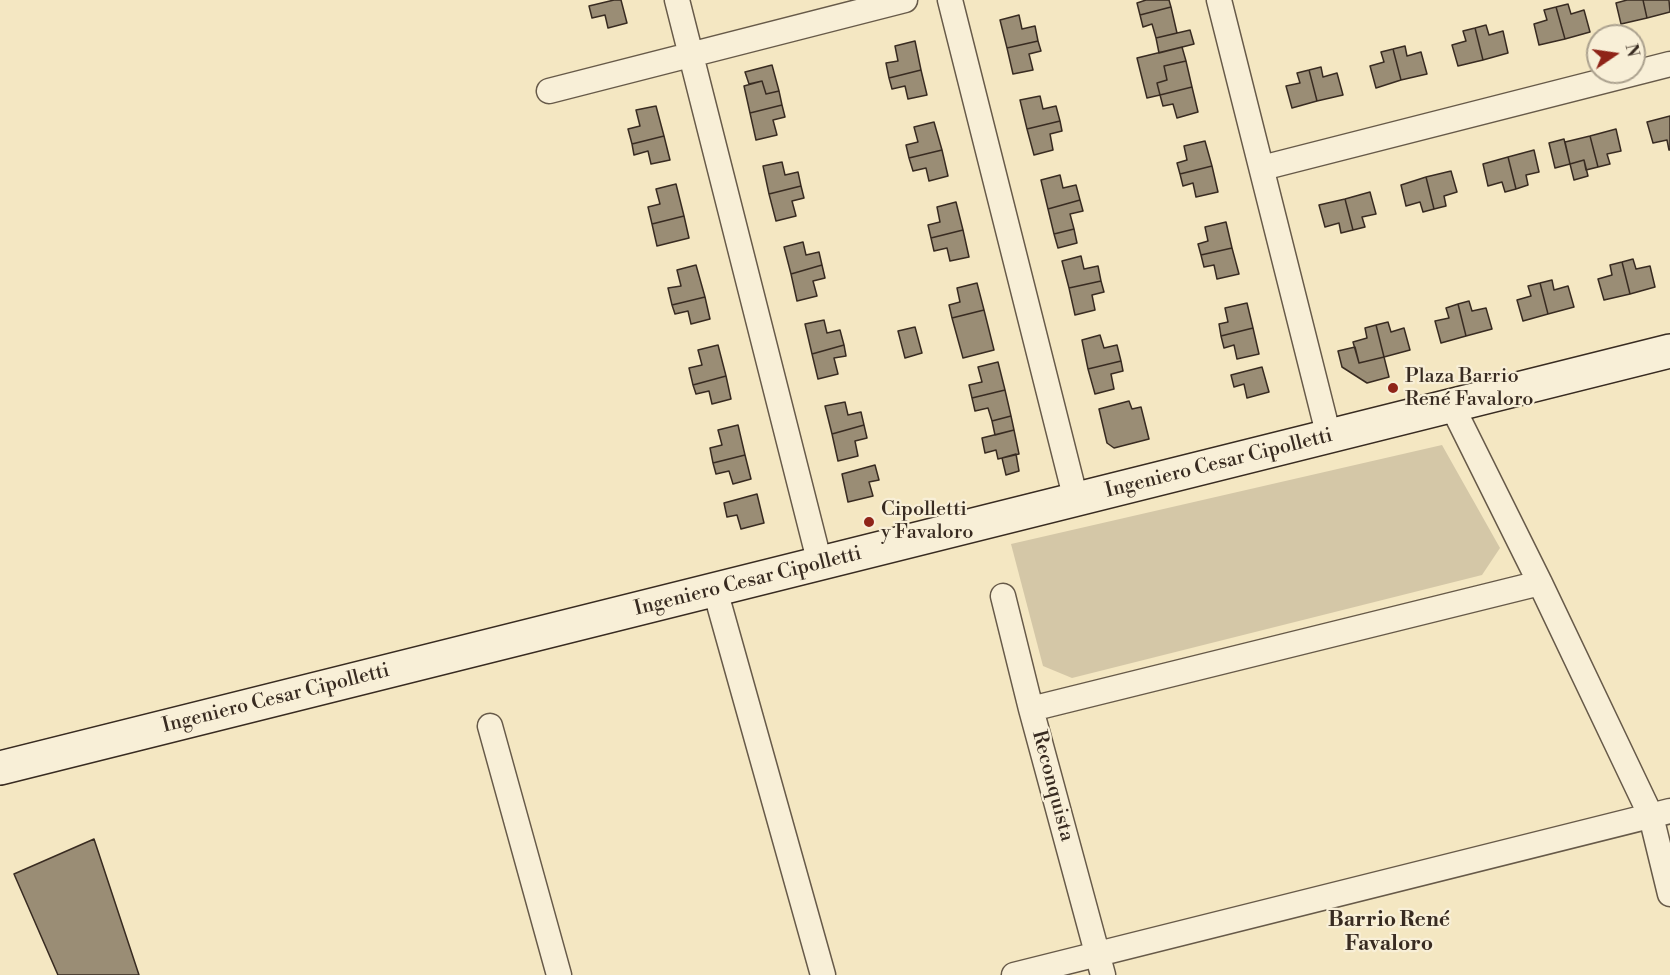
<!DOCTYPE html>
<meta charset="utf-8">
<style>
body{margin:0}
#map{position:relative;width:1670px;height:975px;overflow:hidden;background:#f4e7c2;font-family:"Libre Bodoni",serif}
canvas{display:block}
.north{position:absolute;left:1586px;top:24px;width:60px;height:60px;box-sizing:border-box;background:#f8efd7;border:2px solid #aba18e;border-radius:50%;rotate:77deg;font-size:16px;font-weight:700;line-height:24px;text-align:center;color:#382b21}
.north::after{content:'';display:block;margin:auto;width:21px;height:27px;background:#8f2418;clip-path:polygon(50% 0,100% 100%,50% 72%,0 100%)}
</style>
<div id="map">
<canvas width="1670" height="975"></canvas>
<div class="north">N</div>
</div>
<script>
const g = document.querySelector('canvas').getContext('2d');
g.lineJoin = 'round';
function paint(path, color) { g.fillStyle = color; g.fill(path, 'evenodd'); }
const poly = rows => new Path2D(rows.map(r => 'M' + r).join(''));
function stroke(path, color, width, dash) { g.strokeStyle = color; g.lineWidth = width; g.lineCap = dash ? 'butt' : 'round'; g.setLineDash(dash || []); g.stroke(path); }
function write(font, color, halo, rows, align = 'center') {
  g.font = font + ' "Libre Bodoni",serif'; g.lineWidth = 4.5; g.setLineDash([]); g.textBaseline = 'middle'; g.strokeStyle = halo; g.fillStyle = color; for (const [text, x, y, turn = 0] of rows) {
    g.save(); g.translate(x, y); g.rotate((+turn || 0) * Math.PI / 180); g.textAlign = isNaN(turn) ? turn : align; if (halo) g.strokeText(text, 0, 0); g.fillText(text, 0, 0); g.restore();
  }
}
const green = poly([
 [1442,445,1500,548,1482,575,1072,678,1043,666,1011,544]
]);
const building = poly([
 [614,0,621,0,627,23,608,28,605,15,592,18,589,6,614,0],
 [1169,0,1171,7,1140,15,1137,3,1146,0,1169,0],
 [1627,0,1643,0,1647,18,1621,24,1616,3,1627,0],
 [1643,0,1669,0,1670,12,1647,18,1643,0],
 [1568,4,1571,14,1584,10,1590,32,1565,39,1556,7,1568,4],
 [1171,7,1177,33,1156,38,1152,24,1143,27,1140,15,1171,7],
 [1556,7,1565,39,1539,45,1534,24,1547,20,1544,10,1556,7],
 [1019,15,1022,29,1035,26,1038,41,1007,48,1000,20,1019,15],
 [1486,25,1489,35,1503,31,1508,53,1483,60,1475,28,1486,25],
 [1475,28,1483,60,1458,66,1452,45,1466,41,1463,31,1475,28],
 [1190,30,1194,44,1159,53,1156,38,1190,30],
 [915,41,921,70,889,78,886,63,898,61,895,46,915,41],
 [1038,41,1041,51,1029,54,1033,70,1013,74,1007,48,1038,41],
 [1405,46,1407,56,1421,52,1427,74,1401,80,1393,49,1405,46],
 [1182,47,1186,61,1164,66,1167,80,1157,83,1160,95,1147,98,1137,58,1182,47],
 [1393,49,1401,80,1376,88,1370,66,1384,62,1381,52,1393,49],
 [1186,61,1192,87,1160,95,1157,83,1167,80,1164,66,1186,61],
 [772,65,779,91,766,94,762,81,749,84,745,72,772,65],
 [1321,67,1323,77,1337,73,1343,95,1317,101,1309,70,1321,67],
 [921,70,927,95,908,99,905,86,892,89,889,78,921,70],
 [1309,70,1317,101,1292,108,1286,86,1300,83,1297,73,1309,70],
 [762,81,766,94,779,91,782,105,750,113,744,86,762,81],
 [1192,87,1198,112,1177,118,1173,104,1163,106,1160,95,1192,87],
 [1040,96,1043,109,1056,106,1060,121,1027,129,1020,100,1040,96],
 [782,105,785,117,773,120,777,135,756,140,750,113,782,105],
 [656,106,664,136,632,144,628,129,640,126,636,110,656,106],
 [1670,116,1670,150,1669,150,1667,140,1653,143,1647,122,1670,116],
 [1060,121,1062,131,1050,134,1053,150,1034,155,1027,129,1060,121],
 [934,122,942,150,909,158,906,145,918,142,914,127,934,122],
 [1616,129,1621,151,1607,154,1610,164,1598,167,1590,136,1616,129],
 [664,136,670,160,651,164,648,151,634,155,632,144,664,136],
 [1590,136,1598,167,1586,170,1584,160,1570,164,1565,142,1590,136],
 [1564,139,1570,164,1555,168,1549,143,1564,139],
 [1205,141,1212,166,1180,174,1177,163,1187,160,1184,146,1205,141],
 [942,150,948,176,929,181,926,168,913,171,909,158,942,150],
 [1534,150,1539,172,1526,175,1528,185,1516,189,1508,157,1534,150],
 [1508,157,1516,189,1505,192,1502,182,1488,186,1483,164,1508,157],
 [1584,160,1588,176,1574,180,1570,164,1584,160],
 [782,162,785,175,798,172,801,186,769,194,763,166,782,162],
 [1212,166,1218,192,1196,197,1193,183,1183,186,1180,174,1212,166],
 [1451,171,1457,192,1444,196,1446,206,1434,209,1426,177,1451,171],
 [1060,175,1063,188,1076,185,1080,200,1048,209,1041,180,1060,175],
 [1426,177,1434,209,1423,212,1420,202,1406,206,1401,185,1426,177],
 [676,184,684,216,652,224,648,207,660,204,656,189,676,184],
 [801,186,804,198,792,201,796,216,776,221,769,194,801,186],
 [1370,192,1376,214,1362,217,1365,227,1353,230,1345,199,1370,192],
 [1345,199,1353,230,1341,233,1339,223,1325,227,1319,205,1345,199],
 [1080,200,1083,211,1070,214,1074,229,1054,234,1048,209,1080,200],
 [956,202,963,230,931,238,928,225,940,222,937,207,956,202],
 [684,216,689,238,657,246,652,224,684,216],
 [1226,222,1232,248,1201,255,1198,244,1208,241,1205,227,1226,222],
 [1074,229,1077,243,1058,248,1054,234,1074,229],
 [963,230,969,257,950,261,947,248,934,251,931,238,963,230],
 [803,242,806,255,819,252,822,265,791,274,784,247,803,242],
 [1232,248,1239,274,1217,279,1214,265,1204,267,1201,255,1232,248],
 [1081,256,1084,269,1098,266,1101,281,1069,288,1062,261,1081,256],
 [1633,259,1636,269,1650,266,1655,287,1630,294,1622,262,1633,259],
 [1622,262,1630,294,1604,300,1598,279,1612,275,1610,265,1622,262],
 [696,265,705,297,672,305,668,288,681,286,677,270,696,265],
 [822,265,825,278,813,281,817,296,797,301,791,274,822,265],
 [1552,280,1554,290,1568,286,1574,307,1548,314,1540,283,1552,280],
 [1101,281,1104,292,1092,295,1095,310,1075,315,1069,288,1101,281],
 [977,283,984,310,952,318,949,305,960,302,957,288,977,283],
 [1540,283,1548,314,1523,321,1517,300,1531,296,1528,286,1540,283],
 [705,297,710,319,691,324,688,311,675,314,672,305,705,297],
 [1469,301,1472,311,1486,308,1492,329,1466,336,1458,304,1469,301],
 [1247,303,1253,328,1221,336,1219,324,1228,322,1225,308,1247,303],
 [1458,304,1466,336,1441,343,1435,321,1449,318,1446,308,1458,304],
 [984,310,994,350,963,358,952,318,984,310],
 [824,320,827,333,840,330,844,345,812,354,805,324,824,320],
 [1388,322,1391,332,1404,328,1410,350,1384,357,1376,325,1388,322],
 [1376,325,1384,357,1359,363,1353,342,1367,338,1365,328,1376,325],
 [915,327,922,353,905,358,898,331,915,327],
 [1253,328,1259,354,1237,359,1234,345,1224,348,1221,336,1253,328],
 [1100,335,1104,348,1117,345,1121,361,1088,369,1082,340,1100,335],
 [718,345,726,376,693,385,689,368,702,365,698,350,718,345],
 [844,345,846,356,834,358,838,374,818,379,812,354,844,345],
 [1355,347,1359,363,1384,357,1389,377,1367,383,1342,367,1338,351,1355,347],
 [1121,361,1123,371,1111,374,1114,389,1095,394,1088,369,1121,361],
 [998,362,1005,390,972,398,969,385,982,382,978,367,998,362],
 [1262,367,1269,392,1247,398,1244,384,1234,387,1231,375,1262,367],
 [726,376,731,399,712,404,709,391,696,394,693,385,726,376],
 [1005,390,1011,416,992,421,988,408,975,411,972,398,1005,390],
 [1129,401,1132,409,1141,407,1149,439,1114,448,1107,443,1099,409,1129,401],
 [845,402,848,415,861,412,864,425,832,434,825,406,845,402],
 [1011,416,1014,430,995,435,992,421,1011,416],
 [738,425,745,455,713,463,710,448,722,445,718,430,738,425],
 [864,425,867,438,855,441,858,456,838,461,832,434,864,425],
 [1014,430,1019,454,998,459,996,450,985,453,982,438,1014,430],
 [1016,454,1019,471,1006,475,1002,458,1016,454],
 [745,455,751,479,733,484,729,471,716,474,713,463,745,455],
 [875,465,879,480,869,482,873,496,848,502,842,474,875,465],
 [757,494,764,523,741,529,737,515,727,517,724,503,757,494],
 [94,839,139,975,58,975,14,874,94,839]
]);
const street = poly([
 [677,0,820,564],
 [950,0,1076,500],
 [1219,0,1329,437],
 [549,91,905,0],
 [1262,168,1670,64],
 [1452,406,1540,583,1651,816,1670,894],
 [715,590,823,975],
 [1003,596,1031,709,1103,975],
 [1031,709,1540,583],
 [490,726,559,975],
 [1014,975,1670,811]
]);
const secondary = poly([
 [0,768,1670,351]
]);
const markers = [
 [1393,388,6,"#8f2418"],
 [869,522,6,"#8f2418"]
];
const poiNames = [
 ["Plaza Barrio",1405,377],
 ["René Favaloro",1405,400],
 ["Cipolletti",881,510],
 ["y Favaloro",881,533]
];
const streetNames = [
 ["Ingeniero Cesar Cipolletti",1219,464,-14],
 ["Ingeniero Cesar Cipolletti",748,582,-14],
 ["Ingeniero Cesar Cipolletti",276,699,-14],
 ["Reconquista",1052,786,75]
];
const neighbourhoodNames = [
 ["Barrio René",1389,921],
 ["Favaloro",1389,945]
];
paint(green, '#d4c7a7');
paint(building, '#9a8d75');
stroke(building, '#382b21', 1.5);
stroke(street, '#675a49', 27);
stroke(secondary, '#382b21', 36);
stroke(street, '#f8efd7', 24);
stroke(secondary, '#f8efd7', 33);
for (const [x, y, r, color] of markers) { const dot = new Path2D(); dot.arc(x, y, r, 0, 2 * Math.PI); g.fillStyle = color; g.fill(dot); stroke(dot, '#f8efd7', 2); }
write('20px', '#382b21', '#f8efd7', poiNames, 'left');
write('20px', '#382b21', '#f8efd7', streetNames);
write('bold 21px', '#382b21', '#f8efd7', neighbourhoodNames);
</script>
